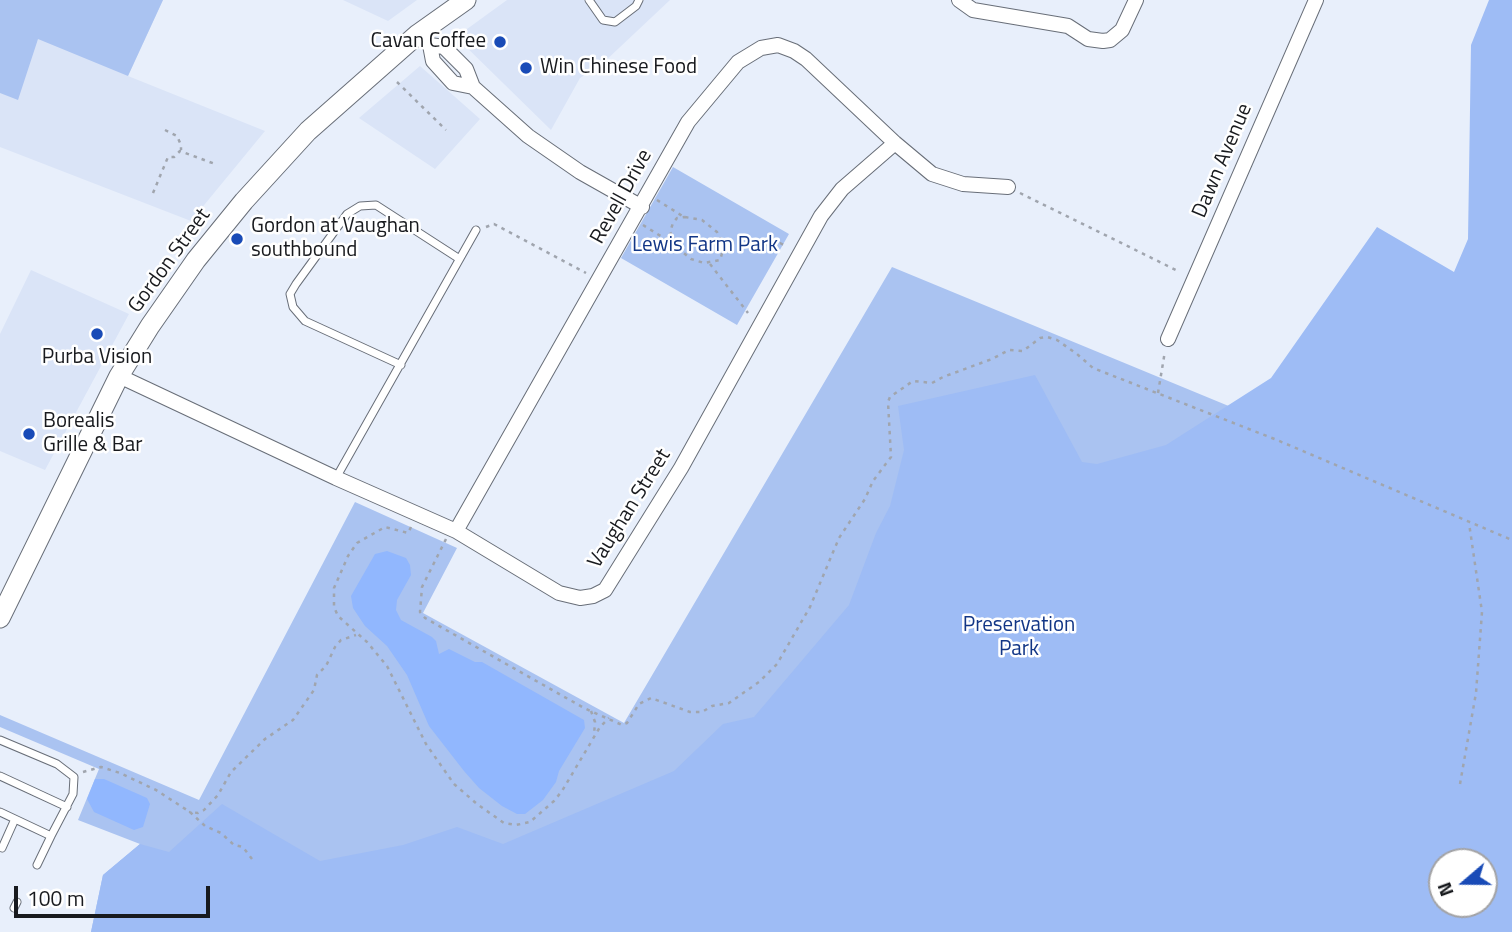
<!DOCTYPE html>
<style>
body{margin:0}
#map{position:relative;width:1512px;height:932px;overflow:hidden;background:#e8effb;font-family:"Titillium Web",sans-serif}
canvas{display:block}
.north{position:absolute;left:1428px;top:848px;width:70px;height:70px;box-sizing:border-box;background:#fff;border:2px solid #a3a3a5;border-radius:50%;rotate:250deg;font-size:19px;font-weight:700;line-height:28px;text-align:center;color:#181a1e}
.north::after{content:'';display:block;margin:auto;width:24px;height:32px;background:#194bb7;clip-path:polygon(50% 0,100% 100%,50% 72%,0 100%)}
.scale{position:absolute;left:14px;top:886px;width:196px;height:32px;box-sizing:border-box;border:4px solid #181a1e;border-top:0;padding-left:9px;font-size:21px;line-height:24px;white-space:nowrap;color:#181a1e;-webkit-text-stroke:5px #fff;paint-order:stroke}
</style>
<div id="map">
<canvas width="1512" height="932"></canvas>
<div class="north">N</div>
<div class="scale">100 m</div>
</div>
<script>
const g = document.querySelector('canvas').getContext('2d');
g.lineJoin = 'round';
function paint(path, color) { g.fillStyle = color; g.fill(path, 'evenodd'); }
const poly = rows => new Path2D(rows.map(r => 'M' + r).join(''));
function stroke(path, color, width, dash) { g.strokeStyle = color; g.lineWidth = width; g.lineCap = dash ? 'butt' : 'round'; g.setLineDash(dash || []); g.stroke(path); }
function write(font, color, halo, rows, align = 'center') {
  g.font = font + ' "Titillium Web",sans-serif'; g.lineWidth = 5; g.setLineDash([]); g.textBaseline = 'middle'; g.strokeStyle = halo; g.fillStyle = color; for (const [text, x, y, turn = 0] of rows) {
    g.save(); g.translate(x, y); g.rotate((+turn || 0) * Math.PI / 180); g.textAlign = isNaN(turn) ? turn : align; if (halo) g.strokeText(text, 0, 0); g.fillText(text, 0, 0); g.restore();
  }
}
const built = poly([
 [0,0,163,0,128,76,265,131,191,221,0,147],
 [343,0,417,0,388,21],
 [507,0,670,0,602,64,580,78,551,130,456,37],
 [420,66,480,119,435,169,359,118],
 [31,270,129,314,45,470,0,451,0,334]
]);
const green = poly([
 [0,0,163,0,128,76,38,39,18,100,0,93],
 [673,167,789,234,737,325,621,258],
 [892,267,1512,523,1512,932,91,932,103,875,140,844,78,820,99,769,0,727,0,715,199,800,355,502,457,548,423,613,624,723],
 [1442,862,1484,862,1484,904,1442,904]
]);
const forest = poly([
 [1489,0,1512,0,1512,932,91,932,103,875,140,844,169,852,222,804,320,861,403,845,457,827,503,844,674,771,723,724,754,717,849,605,876,533,890,506,904,450,898,406,1035,375,1082,462,1097,464,1166,445,1271,378,1377,227,1454,272,1468,239,1471,45],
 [1484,862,1484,904,1442,904,1442,862]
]);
const water = poly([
 [387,551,406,558,410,565,411,575,397,600,396,610,401,620,432,637,436,641,439,654,449,649,475,662,482,662,584,720,585,728,559,771,556,782,543,800,525,814,517,814,502,806,479,788,464,771,429,726,407,675,387,646,365,626,353,608,351,596,375,554],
 [95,779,104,779,147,798,150,804,143,827,134,830,94,812,87,799]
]);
const path = poly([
 [397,82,446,130],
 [165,130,177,136,181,145,181,150],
 [153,193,168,157,174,157,180,151,215,164],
 [1020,193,1180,272],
 [657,200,684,217],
 [685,217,702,220,717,232,724,247,720,260,704,263,691,259,679,249,670,232,673,223,677,218,685,217],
 [643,225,670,242,673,240],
 [486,227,494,224,586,273],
 [721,239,762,245,780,243,786,246],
 [710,264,748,313],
 [1158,393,1165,351],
 [411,527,408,533,385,527,357,543,348,556,334,588,334,607,338,616,367,642,387,666,426,744,454,784,477,804,504,823,516,825,530,822,554,801,562,791,600,727,609,718],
 [446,539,422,587,420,612,425,618,584,708,622,725,627,723,639,704,651,698,690,712,702,712,712,706,729,703,759,682,777,664,810,607,839,538,865,499,873,481,891,457,888,402,890,397,913,381,932,383,943,377,992,359,1009,350,1023,351,1040,338,1047,337,1057,340,1077,354,1093,368,1277,440,1512,540],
 [591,711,595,722,594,735],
 [83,772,101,767,120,773,156,790,190,812],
 [1460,784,1476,693,1482,612,1469,523],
 [252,859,243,847,234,845,221,833,205,826,190,812,198,813,204,810,218,795,231,772,265,739,293,720,314,690,317,675,326,666,335,647,341,640,356,635]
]);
const lane = poly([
 [589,0,603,20,615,22,636,6,639,0],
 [401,365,305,321,293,307,290,294,296,284,347,214,360,206,376,205,458,258],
 [336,478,476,230],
 [0,740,57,764,74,777,73,794,51,836,0,812],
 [0,776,67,807],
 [2,848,15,819],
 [37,865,51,836],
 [14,908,17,902]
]);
const street = poly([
 [959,0,973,10,1068,26,1088,39,1103,41,1110,40,1122,30,1136,0],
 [424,40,430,45,433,61,453,83,473,87],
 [430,45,444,47,466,69,473,87,528,136,580,172,642,207],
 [1168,339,1316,0],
 [119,376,336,478,456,531,559,593,580,598,593,596,605,590,681,468,821,216,842,189,895,143],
 [456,531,688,122,738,62,761,48,778,45,794,51,806,59,895,143,932,174,963,184,1008,187]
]);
const secondary = poly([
 [0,618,119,376,150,326,196,260,244,201,308,131,418,34,466,0]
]);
const markers = [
 [500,42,7,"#194bb7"],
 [526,68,7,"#194bb7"],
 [237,239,7,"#194bb7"],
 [97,334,7,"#194bb7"],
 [29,434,7,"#194bb7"]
];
const poiNames = [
 ["Cavan Coffee",486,42,"right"],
 ["Win Chinese Food",540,68],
 ["Gordon at Vaughan",251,227],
 ["southbound",251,251],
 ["Purba Vision",97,358,"center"],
 ["Borealis",43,422],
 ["Grille & Bar",43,446]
];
const streetNames = [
 ["Dawn Avenue",1223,161,-67],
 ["Revell Drive",622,197,-61],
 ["Gordon Street",170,261,-54],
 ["Vaughan Street",630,509,-58]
];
const parkNames = [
 ["Lewis Farm Park",705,246],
 ["Preservation",1019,626],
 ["Park",1019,650]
];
paint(built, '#dae4f7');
paint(green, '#aac3f1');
paint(forest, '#9ebcf5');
paint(water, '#91b7fe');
stroke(lane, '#686e78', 9);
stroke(street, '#686e78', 16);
stroke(secondary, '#686e78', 21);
stroke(path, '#a0a5ae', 2.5, [3.5, 5]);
stroke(lane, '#fff', 7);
stroke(street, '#fff', 14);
stroke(secondary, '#fff', 19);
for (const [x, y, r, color] of markers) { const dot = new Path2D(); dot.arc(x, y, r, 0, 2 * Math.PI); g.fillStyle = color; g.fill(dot); stroke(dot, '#fff', 2.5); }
write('21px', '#181a1e', '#fff', poiNames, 'left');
write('21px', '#181a1e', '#fff', streetNames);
write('21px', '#123686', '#fff', parkNames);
</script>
